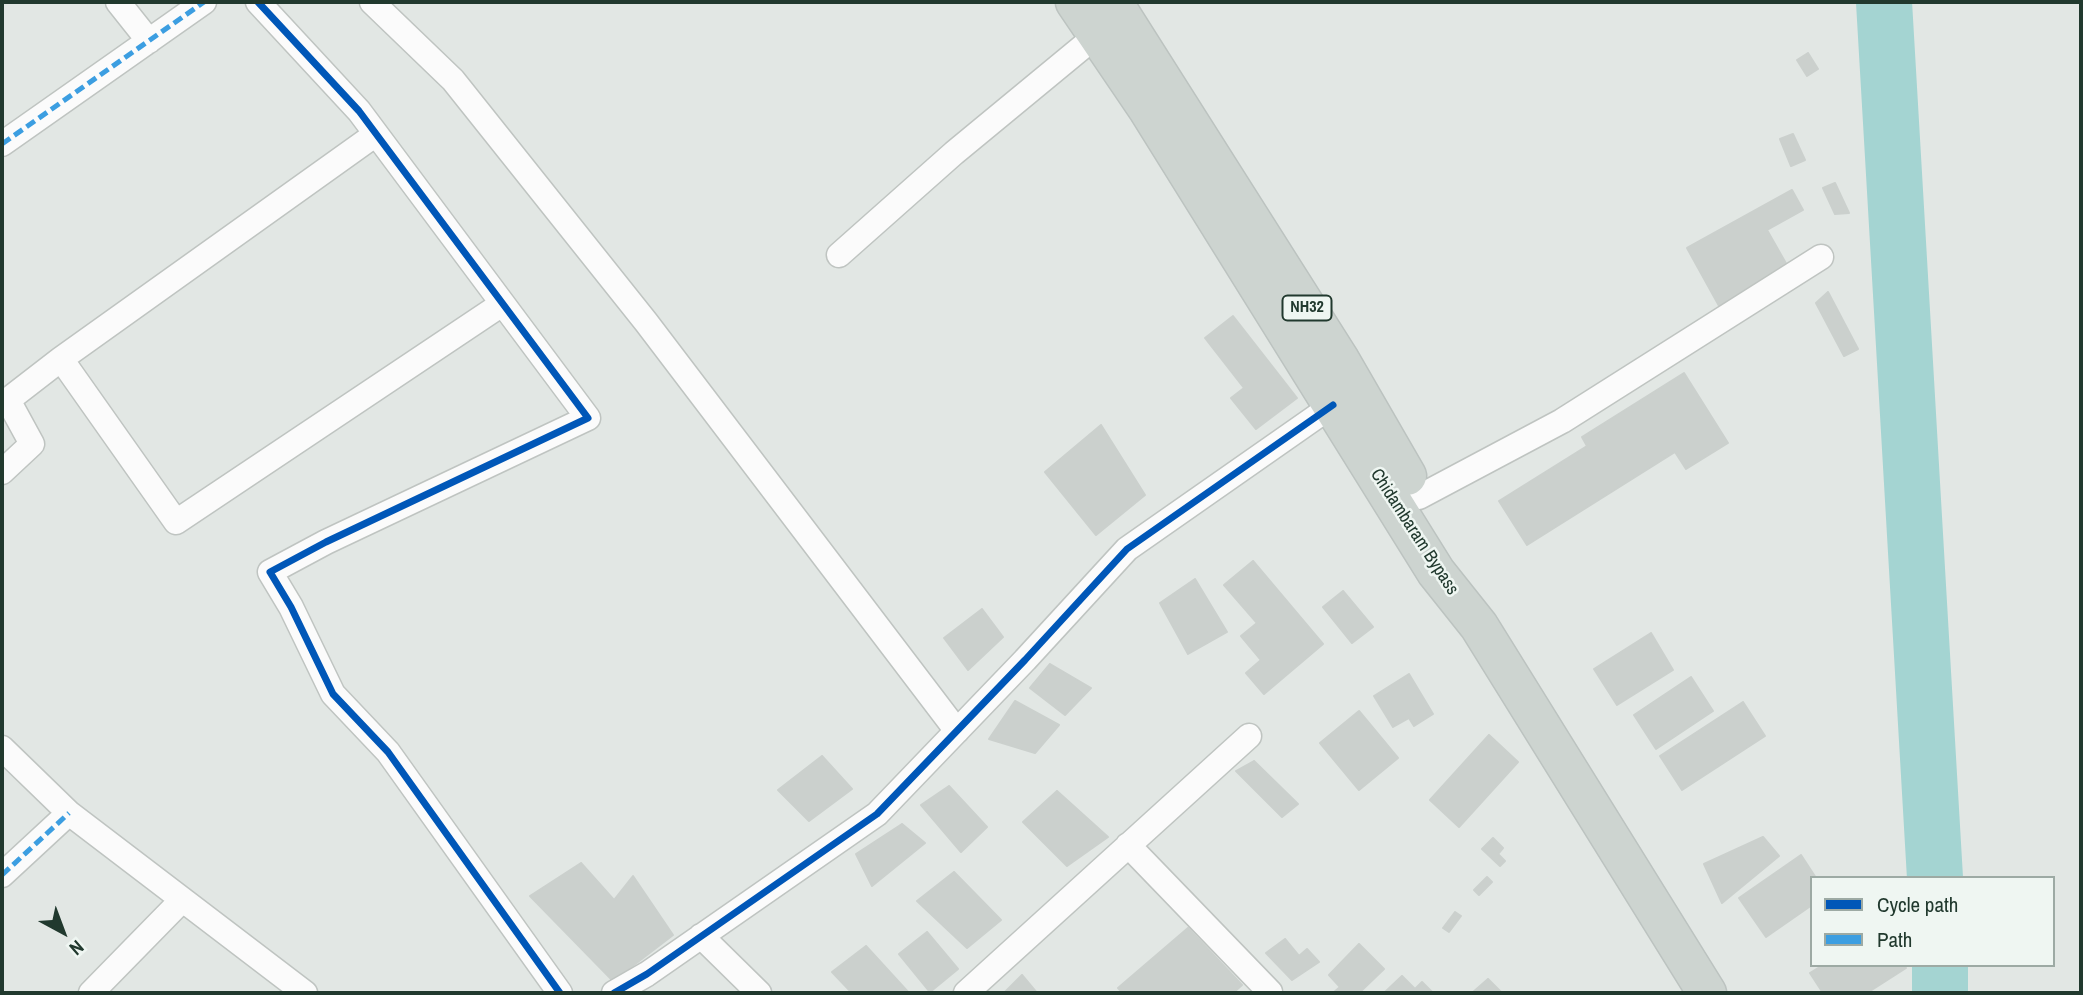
<!DOCTYPE html>
<style>
body{margin:0}
#map{position:relative;width:2083px;height:995px;overflow:hidden;background:#e2e7e4;font-family:"Archivo Narrow",sans-serif}
canvas{display:block}
.frame{position:absolute;inset:0;border:4px solid #21392e;pointer-events:none}
.legend{position:absolute;left:1810px;top:876px;width:245px;height:91px;box-sizing:border-box;background:#eff6f2;border:2px solid #9daaa4;margin:0;padding:9px 12px;list-style:none;font-size:21px;color:#21392e}
.legend li{display:flex;align-items:center;gap:14px;height:35px}
.legend b{width:35px;border:2px solid #9daaa4}
.north{position:absolute;left:28px;top:897px;width:70px;height:70px;-webkit-text-stroke:5px #eff6f2;paint-order:stroke;rotate:139deg;font-size:19px;font-weight:700;line-height:28px;text-align:center;color:#21392e}
.north::after{content:'';display:block;margin:auto;width:24px;height:32px;background:#21392e;clip-path:polygon(50% 0,100% 100%,50% 72%,0 100%)}
</style>
<div id="map">
<canvas width="2083" height="995"></canvas>
<div class="frame"></div>
<ul class="legend">
<li><b style="height:9px;background:#0057b8"></b>Cycle path</li>
<li><b style="height:9px;background:#3c9ee1"></b>Path</li>
</ul>
<div class="north">N</div>
</div>
<script>
const g = document.querySelector('canvas').getContext('2d');
g.lineJoin = 'round';
const poly = rows => new Path2D(rows.map(r => 'M' + r).join(''));
function stroke(path, color, width, dash) { g.strokeStyle = color; g.lineWidth = width; g.lineCap = dash ? 'butt' : 'round'; g.setLineDash(dash || []); g.stroke(path); }
function paint(path, color) { g.fillStyle = color; g.fill(path, 'evenodd'); }
function write(font, color, halo, rows, align = 'center') {
  g.font = font + ' "Archivo Narrow",sans-serif'; g.lineWidth = 5; g.setLineDash([]); g.textBaseline = 'middle'; g.strokeStyle = halo; g.fillStyle = color; for (const [text, x, y, turn = 0] of rows) {
    g.save(); g.translate(x, y); g.rotate((+turn || 0) * Math.PI / 180); g.textAlign = isNaN(turn) ? turn : align; if (halo) g.strokeText(text, 0, 0); g.fillText(text, 0, 0); g.restore();
  }
}
const river = poly([
 [1884,2,1935,878],
 [1940,965,1940,993]
]);
const building = poly([
 [1808,53,1818,69,1807,76,1797,60,1808,53],
 [1793,134,1805,160,1791,166,1780,139,1793,134],
 [1835,183,1849,213,1835,214,1823,188,1835,183],
 [1792,190,1803,210,1767,230,1792,274,1723,313,1687,248,1792,190],
 [1828,292,1858,349,1844,356,1816,303,1828,292],
 [1233,316,1297,398,1256,429,1231,398,1244,388,1205,338,1233,316],
 [1684,373,1728,443,1686,469,1675,452,1527,545,1499,501,1587,446,1582,437,1684,373],
 [1101,425,1145,495,1096,535,1045,472,1101,425],
 [1253,561,1323,644,1264,694,1246,673,1261,660,1241,636,1257,623,1224,585,1253,561],
 [1195,579,1227,632,1188,654,1160,603,1195,579],
 [1343,591,1373,627,1352,643,1323,607,1343,591],
 [982,609,1003,637,968,670,944,638,982,609],
 [1651,633,1673,670,1617,705,1594,669,1651,633],
 [1050,664,1091,688,1065,715,1030,688,1050,664],
 [1409,674,1433,714,1414,726,1409,718,1393,727,1374,696,1409,674],
 [1691,677,1713,711,1656,749,1634,715,1691,677],
 [1015,701,1059,725,1035,753,989,739,1015,701],
 [1743,702,1765,736,1682,790,1660,756,1743,702],
 [1359,711,1398,758,1359,790,1320,743,1359,711],
 [1489,735,1518,762,1459,827,1430,800,1489,735],
 [822,756,852,789,809,821,778,790,822,756],
 [1254,761,1298,804,1282,817,1236,771,1254,761],
 [949,786,987,827,961,852,921,805,949,786],
 [1057,791,1108,837,1067,866,1023,822,1057,791],
 [902,824,925,843,872,886,856,854,902,824],
 [1763,837,1779,856,1722,903,1704,864,1763,837],
 [1493,838,1503,848,1498,854,1505,861,1500,866,1482,849,1493,838],
 [1801,855,1816,878,1812,878,1812,905,1766,937,1739,898,1801,855],
 [581,863,614,900,633,876,673,935,613,981,530,896,581,863],
 [954,872,1001,920,967,948,917,901,954,872],
 [1487,877,1492,882,1479,895,1474,890,1487,877],
 [1455,912,1461,916,1449,932,1443,928,1455,912],
 [1188,928,1242,985,1233,993,1123,993,1118,988,1188,928],
 [927,932,958,969,930,992,899,954,927,932],
 [1285,939,1299,956,1307,949,1319,962,1292,980,1266,953,1285,939],
 [1359,944,1384,969,1359,993,1333,993,1340,987,1329,975,1359,944],
 [866,946,909,993,852,993,832,972,866,946],
 [1823,965,1904,965,1906,968,1867,993,1823,993,1810,973,1823,965],
 [1022,975,1037,993,1004,993,1022,975],
 [1402,976,1415,989,1422,982,1432,992,1384,993,1402,976],
 [1488,979,1502,993,1472,993,1488,979]
]);
const street = poly([
 [118,2,149,41],
 [258,2,359,111,588,418,326,542,270,572,291,607,333,694,388,752,560,993],
 [372,2,453,80,646,322,957,731],
 [376,134,61,359,176,522,502,304],
 [2,144,204,2],
 [839,255,954,153,1097,35],
 [2,472,32,444,8,400,61,359],
 [1419,497,1562,421,1821,257],
 [2,748,69,813,305,993],
 [1128,845,1270,992],
 [2,875,69,813],
 [701,936,759,993],
 [91,993,182,900],
 [614,993,647,974,877,814,1025,660,1127,549,1333,405],
 [966,993,1249,736]
]);
const primary = poly([
 [1075,2,1147,108,1436,572,1479,626,1707,993],
 [1113,2,1340,360,1407,476]
]);
const quiet = poly([
 [2,144,204,2],
 [2,875,69,813]
]);
const cycleway = poly([
 [258,2,359,111,588,418,326,542,270,572,291,607,333,694,388,752,560,993],
 [614,993,647,974,877,814,1025,660,1127,549,1333,405]
]);
const shields = [
 [1307,308,49]
];
const shieldNames = [
 ["NH32",1307,308]
];
const streetNames = [
 ["Chidambaram Bypass",1414,532,57]
];
stroke(river, '#a4d4d2', 56);
paint(building, '#cbd0cd');
stroke(building, '#cbd0cd', 2);
stroke(street, '#bfc4c1', 27);
stroke(primary, '#bcc3c0', 41);
stroke(street, '#fbfbfb', 24);
stroke(primary, '#cdd4d0', 38);
stroke(quiet, '#3c9ee1', 5, [10, 5]);
stroke(cycleway, '#0057b8', 7);
for (const [x, y, w] of shields) { const box = new Path2D(); box.roundRect(x - w / 2, y - 12.5, w, 25, 5); g.fillStyle = '#eff6f2'; g.fill(box); stroke(box, '#21392e', 2); }
write('bold 16px', '#21392e', null, shieldNames);
write('18px', '#21392e', '#eff6f2', streetNames);
</script>
